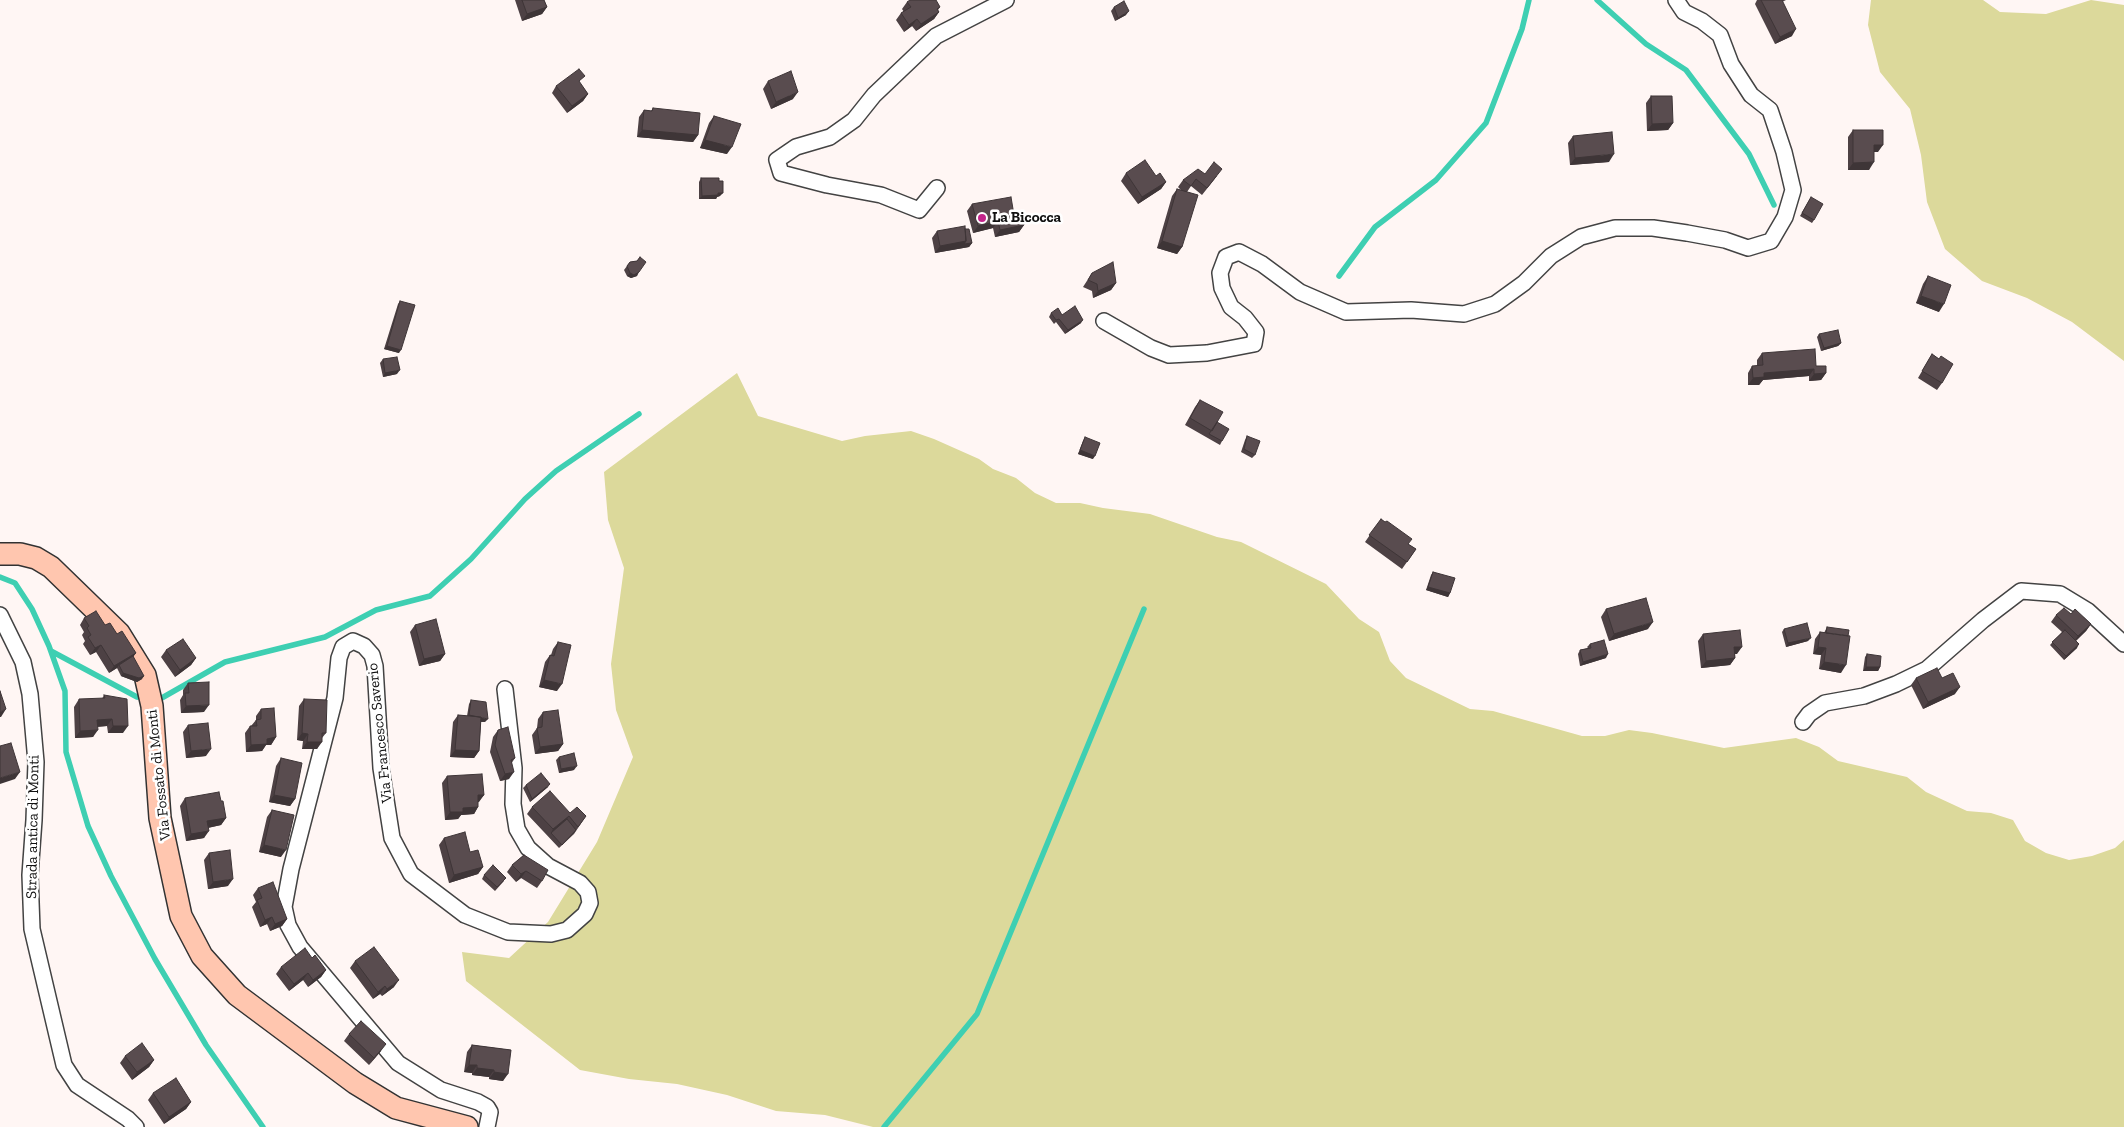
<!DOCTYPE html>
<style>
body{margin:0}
canvas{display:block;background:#fff6f4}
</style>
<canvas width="2124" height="1127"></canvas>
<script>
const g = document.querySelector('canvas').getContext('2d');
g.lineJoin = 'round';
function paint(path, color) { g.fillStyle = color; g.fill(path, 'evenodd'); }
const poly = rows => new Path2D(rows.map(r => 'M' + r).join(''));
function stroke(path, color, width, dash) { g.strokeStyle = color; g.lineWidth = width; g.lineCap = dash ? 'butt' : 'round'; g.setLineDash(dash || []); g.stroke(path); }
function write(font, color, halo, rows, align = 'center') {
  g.font = font + ' "Zilla Slab",serif'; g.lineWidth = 5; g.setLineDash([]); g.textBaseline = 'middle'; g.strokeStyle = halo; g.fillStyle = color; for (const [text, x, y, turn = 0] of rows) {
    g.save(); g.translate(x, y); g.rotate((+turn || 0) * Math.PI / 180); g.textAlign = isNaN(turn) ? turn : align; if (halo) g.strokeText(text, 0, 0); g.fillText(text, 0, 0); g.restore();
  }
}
const forest = poly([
 [1871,0,1983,0,2000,12,2046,14,2091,0,2124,5,2124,361,2072,322,2027,298,1982,281,1945,249,1927,202,1921,155,1910,109,1880,72,1868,25],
 [737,373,758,416,842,441,865,436,911,431,934,439,979,459,993,469,1016,478,1035,493,1056,503,1080,503,1103,508,1150,514,1217,537,1241,542,1326,584,1359,619,1379,632,1390,661,1406,678,1470,709,1493,711,1582,736,1605,736,1629,730,1652,733,1724,748,1796,738,1819,747,1838,761,1907,777,1926,792,1967,811,1991,813,2013,820,2025,841,2046,853,2069,860,2092,856,2115,848,2124,840,2124,1127,873,1127,825,1115,776,1111,727,1095,677,1084,629,1079,580,1070,466,981,462,952,509,958,548,922,597,842,633,757,616,710,611,664,624,568,608,520,604,472]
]);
const stream = poly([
 [1597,0,1646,44,1686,70,1749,154,1774,205],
 [1339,276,1375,227,1436,180,1486,123,1522,29,1529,0],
 [0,577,15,583,32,609,49,646,65,691,66,752,88,826,111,876,155,959,206,1045,263,1127],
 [51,651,137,697],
 [160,699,225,662,325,637,376,610,430,596,471,559,525,499,556,471,639,414],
 [884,1127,977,1014,1144,609]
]);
const street = poly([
 [937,188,919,210,881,195,827,185,781,173,777,160,796,147,830,137,854,120,874,95,936,36,1006,0],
 [1104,321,1151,348,1169,355,1207,353,1254,344,1256,332,1245,318,1231,307,1222,288,1220,273,1226,257,1239,252,1262,264,1300,292,1346,312,1411,310,1464,314,1495,304,1524,283,1551,256,1581,237,1615,228,1653,228,1687,233,1725,240,1748,248,1771,241,1785,217,1793,190,1784,152,1770,110,1751,95,1731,64,1720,35,1702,21,1684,12,1676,0],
 [0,615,23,662,30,694,36,762,34,820,30,875,32,929,64,1065,77,1085,128,1119,136,1127],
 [1803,722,1809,714,1825,703,1864,696,1896,684,1927,669,1983,620,2021,591,2060,594,2088,611,2124,644],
 [487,1127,490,1112,487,1107,478,1102,441,1090,398,1063,300,947,288,925,284,907,291,869,335,698,339,658,343,647,353,641,364,646,372,655,375,666,381,768,392,838,411,874,465,915,508,932,551,934,567,930,585,914,590,903,588,892,580,883,548,866,528,848,517,829,513,804,514,768,505,689]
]);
const secondary = poly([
 [0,554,20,554,36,558,51,567,119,633,145,675,152,706,160,818,181,916,202,956,237,995,355,1083,396,1108,467,1127]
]);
const wall = poly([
 [515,0,544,0,547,7,542,14,522,21],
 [1757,0,1786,0,1782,2,1792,36,1775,44,1755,4],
 [907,2,940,7,938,10,939,12,934,19,916,31,912,26,904,32,896,20,901,13,904,12,902,9],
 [1114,7,1126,15,1115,21,1111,11],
 [768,81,793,99,771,109,763,89],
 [580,83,588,94,583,101,567,113,552,93,556,86],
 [1651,96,1673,123,1668,130,1647,131,1646,103],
 [653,108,698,135,693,142,637,137,639,117,644,110,651,111],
 [714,116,727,154,700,148,709,123],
 [1853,130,1878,152,1874,152,1869,170,1848,170,1848,137],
 [1573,136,1609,162,1570,165,1568,143],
 [1126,173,1156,176,1166,182,1161,189,1138,204,1121,181],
 [1205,174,1217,176,1202,195,1191,186,1187,192,1182,247,1177,254,1157,248,1172,196,1177,189,1181,190,1178,187,1183,180],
 [701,178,720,196,717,197,716,199,699,199,699,182],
 [1811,197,1814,220,1812,223,1800,216],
 [972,204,1014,215,1024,225,1019,232,995,237,993,228,973,233,967,211],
 [965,229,972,243,969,247,935,253,932,238,937,231],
 [640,257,637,276,631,278,627,276,624,270,630,262,637,261],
 [1092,273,1116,283,1111,290,1093,298,1092,291,1083,287],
 [1928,276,1939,312,1916,303,1923,284],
 [400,301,399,353,384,349,398,304],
 [1051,313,1062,315,1081,323,1065,334,1056,322,1054,324,1049,317],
 [1819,334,1841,343,1838,346,1821,351,1817,337],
 [1762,353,1816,366,1826,373,1821,380,1809,381,1809,376,1763,380,1759,385,1748,385,1748,373,1752,366,1757,366,1757,360],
 [1932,354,1939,359,1942,383,1937,390,1918,378],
 [383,359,397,374,383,377,380,363],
 [1200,400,1217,422,1222,441,1220,445,1185,425,1195,407],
 [1247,436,1255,455,1252,458,1241,452,1245,440],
 [1085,437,1093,459,1078,454,1083,441],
 [1381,519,1408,544,1416,549,1402,569,1365,542],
 [1433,572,1450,593,1448,597,1426,590,1431,575],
 [1606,609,1648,629,1609,641,1601,617],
 [2071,614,2091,624,2086,631,2076,641,2077,648,2064,660,2050,645,2062,632,2051,622,2056,615],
 [84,618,105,625,117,634,136,653,133,656,142,679,137,682,121,676,117,668,109,673,96,652,90,655,83,644,85,641,82,635,84,632,80,625],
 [415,625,445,654,440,661,419,666,410,632],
 [1827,627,1841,673,1819,669,1821,655,1813,654,1815,639,1820,632,1824,633],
 [1784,629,1808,641,1786,647,1782,632],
 [1703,634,1737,654,1735,654,1735,658,1730,665,1701,668,1698,641],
 [558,642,557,691,539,687,545,662,550,655,551,655,553,649],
 [1590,644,1606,658,1580,666,1578,654,1580,650,1588,648,1587,647],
 [166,650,196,658,191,665,175,677,161,657],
 [1867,654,1880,667,1878,671,1863,671,1865,657],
 [1916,678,1942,678,1955,694,1923,709,1911,685],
 [188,683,204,712,181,713,180,700,183,695,183,690],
 [104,695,123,733,108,733,107,726,97,727,93,737,75,738,74,707,79,699,102,699],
 [304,699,326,733,322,738,317,749,302,749,303,741,297,740,299,706],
 [471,700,485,722,481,722,479,751,474,758,450,757,453,722,458,715,467,716,469,704],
 [261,709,276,737,271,745,266,745,262,751,246,752,245,733,250,726,251,726,256,720,256,716],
 [543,712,563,744,558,751,535,754,532,735,537,728,538,719],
 [188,725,206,756,186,758,183,732],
 [498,730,515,758,511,764,509,779,500,781,490,752,493,737],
 [559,757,574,770,559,773,556,760],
 [281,758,295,799,290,806,269,802,276,766],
 [447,776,484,795,478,802,478,807,474,814,461,815,458,819,445,820,442,783],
 [526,785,548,787,530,802,523,788],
 [185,798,221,801,226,818,221,825,208,828,204,838,186,841,180,806],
 [532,807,570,813,586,816,574,834,559,848,527,814],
 [272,810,281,857,259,852,267,817],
 [444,838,470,852,483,867,478,874,449,883,439,845],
 [209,853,228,886,208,889,204,860],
 [524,855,542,881,537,888,521,878,516,882,507,872,512,865],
 [484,875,504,881,495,891,482,879],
 [258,888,287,919,282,926,270,931,267,924,260,927,252,907,256,902,253,895],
 [312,958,326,970,321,977,308,987,303,980,289,991,276,974,281,967],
 [355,961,394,987,382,996,380,994,373,999,350,968],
 [349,1034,381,1051,369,1065,344,1041],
 [472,1045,511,1050,503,1081,489,1079,489,1077,472,1075,472,1073,464,1072,467,1052],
 [125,1056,154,1060,149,1067,132,1080,120,1063],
 [153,1093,191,1102,186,1109,164,1124,148,1100]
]);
const shadedWall = poly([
 [547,7,542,14,522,21,527,14],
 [1129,11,1126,15,1115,21,1118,18],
 [939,12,934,19,916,31,921,24],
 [917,19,912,26,904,32,909,25],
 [1796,29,1792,36,1775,44,1780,37],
 [798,92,793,99,771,109,776,102],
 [588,94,583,101,567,113,572,106],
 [1673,123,1668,130,1647,131,1652,124],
 [642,130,698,135,693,142,637,137],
 [705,140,732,147,727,154,700,148],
 [1874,145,1883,145,1878,152,1869,152],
 [1614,154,1609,162,1570,165,1575,158],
 [1874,162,1869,170,1848,170,1853,163],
 [1166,182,1161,189,1138,204,1142,197],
 [718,193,723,193,720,196,717,197,716,199,699,199,702,196],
 [998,221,993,228,973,233,978,226],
 [1024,225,1019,232,995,237,1000,230],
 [966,241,972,243,969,247,935,253,940,246],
 [1162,241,1182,247,1177,254,1157,248],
 [639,272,637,276,631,278,627,276,630,273],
 [1116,283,1111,290,1093,298,1098,291],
 [1921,296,1944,304,1939,312,1916,303],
 [1083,320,1081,323,1065,334,1068,330],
 [1841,343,1838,346,1821,351,1824,348],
 [387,346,401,350,399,353,384,349],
 [1814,369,1809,376,1763,380,1759,385,1748,385,1753,378,1764,373],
 [400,370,397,374,383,377,385,373],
 [1826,373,1821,380,1809,381,1814,374],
 [1080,450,1095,456,1093,459,1078,454],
 [1428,587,1450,593,1448,597,1426,590],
 [1653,622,1648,629,1609,641,1614,634],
 [2091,624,2086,631,2073,643,2078,636],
 [1811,638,1808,641,1786,647,1788,643],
 [2079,644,2077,648,2064,660,2066,656],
 [101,645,96,652,90,655,95,648],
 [1734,647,1742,647,1737,654,1729,654],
 [1818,647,1826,648,1821,655,1813,654],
 [136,653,131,660,119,665,117,668,109,673,114,666],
 [445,654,440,661,419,666,424,659],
 [1608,654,1606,658,1580,666,1583,662],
 [196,658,191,665,175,677,180,670],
 [1735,658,1730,665,1701,668,1706,661],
 [1824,662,1846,665,1841,673,1819,669],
 [1866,667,1880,667,1878,671,1863,671],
 [123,673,144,676,142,679,137,682,121,676],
 [544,680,562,684,557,691,539,687],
 [1960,687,1955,694,1923,709,1928,702],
 [209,705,204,712,181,713,186,706],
 [6,709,1,717,0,717,0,712],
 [469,715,488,719,485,722,466,719],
 [112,719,107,726,92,727,97,720],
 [113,726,128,726,123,733,108,733],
 [98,730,93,737,75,738,80,731],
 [302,733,308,734,303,741,297,740],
 [276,737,271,745,266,745,262,751,246,752,251,745,267,739],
 [307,742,322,742,317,749,302,749],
 [563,744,558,751,535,754,540,747],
 [211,749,206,756,186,758,191,751],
 [455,750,479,751,474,758,450,757],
 [577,766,574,770,559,773,561,769],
 [20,772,15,779,0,784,0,778],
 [514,772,509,779,500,781,505,774],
 [550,784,548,787,530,802,532,799],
 [274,795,295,799,290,806,269,802],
 [478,795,484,795,479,802,473,803],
 [478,807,474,814,461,815,458,819,445,820,450,812,463,808],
 [569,816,564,823,551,833,553,829],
 [226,818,221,825,202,829,207,821],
 [209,831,204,838,186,841,191,834],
 [264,845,286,850,281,857,259,852],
 [483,867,478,874,449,883,454,875],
 [526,871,521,878,516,882,521,874],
 [233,879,228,886,208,889,213,882],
 [272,917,267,924,260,927,265,920],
 [287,919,282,926,270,931,275,924],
 [326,970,321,977,308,987,313,980],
 [308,973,303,980,289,991,294,984],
 [399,980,394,987,382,996,387,989],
 [385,986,380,994,373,999,378,992],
 [386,1044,381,1051,369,1065,374,1058],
 [154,1060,149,1067,132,1080,137,1072],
 [469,1065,477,1065,472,1073,464,1072],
 [477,1068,494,1070,489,1077,472,1075],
 [494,1072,508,1074,503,1081,489,1079],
 [191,1102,186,1109,164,1124,169,1117]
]);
const building = poly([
 [522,0,544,0,547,7,527,14,522,0],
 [910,0,936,0,940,7,937,9,939,12,921,24,917,19,909,25,901,13,911,7,907,2,910,0],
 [1761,0,1782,0,1796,29,1780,37,1761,0],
 [1124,1,1129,11,1118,18,1114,7,1124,1],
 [579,69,585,76,579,81,588,94,572,106,556,86,579,69],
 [791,71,798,92,776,102,768,81,791,71],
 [1651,96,1672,96,1673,123,1652,124,1651,96],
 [653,108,700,113,698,135,642,130,644,110,652,111,653,108],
 [714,116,741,124,732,147,705,140,714,116],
 [1853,130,1883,130,1883,145,1874,145,1874,162,1853,163,1853,130],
 [1612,132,1614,154,1575,158,1573,136,1612,132],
 [1145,160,1156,176,1160,173,1166,182,1142,197,1126,173,1145,160],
 [1214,162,1222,169,1207,188,1196,179,1191,186,1183,180,1198,169,1205,174,1214,162],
 [701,178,719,178,719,181,723,181,723,193,718,193,718,195,702,196,701,178],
 [1177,189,1198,195,1182,247,1162,241,1177,189],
 [1011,197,1014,215,1022,214,1024,225,1000,230,998,221,978,226,972,204,1011,197],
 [1811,197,1823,204,1814,220,1802,213,1811,197],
 [965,226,966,241,940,246,937,231,965,226],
 [965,229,969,229,972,243,964,244,966,241,965,229],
 [640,257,646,262,639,272,634,275,630,273,627,266,630,262,637,261,640,257],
 [1113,262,1116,283,1098,291,1097,284,1088,280,1092,273,1113,262],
 [1928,276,1951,285,1944,304,1921,296,1928,276],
 [400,301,415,305,401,350,387,346,400,301],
 [1075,306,1083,320,1068,330,1059,319,1056,320,1051,313,1058,308,1062,315,1075,306],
 [1838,330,1841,343,1824,348,1819,334,1838,330],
 [1815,349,1816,366,1826,366,1826,373,1814,374,1814,369,1764,373,1764,377,1753,378,1752,366,1763,365,1762,353,1815,349],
 [1932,354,1939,359,1941,356,1953,364,1942,383,1922,371,1932,354],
 [397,357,400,370,385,373,383,359,397,357],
 [1200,400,1223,412,1212,431,1190,418,1200,400],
 [1217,422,1229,429,1222,441,1209,434,1217,422],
 [1247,436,1260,441,1255,455,1244,449,1247,436],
 [1085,437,1100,443,1095,456,1080,450,1085,437],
 [1381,519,1385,522,1387,521,1412,539,1408,544,1416,549,1407,562,1369,535,1381,519],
 [1433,572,1455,578,1450,593,1428,587,1433,572],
 [1646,598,1653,622,1614,634,1606,609,1646,598],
 [2064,608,2071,614,2075,609,2091,624,2078,636,2056,615,2064,608],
 [96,611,105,625,110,623,117,634,122,631,136,653,114,666,101,645,95,648,88,637,91,635,87,628,89,626,84,618,96,611],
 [436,619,445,654,424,659,415,625,436,619],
 [1807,623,1811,638,1788,643,1784,629,1807,623],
 [1827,627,1849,630,1848,636,1826,633,1827,627],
 [1740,630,1742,647,1734,647,1735,658,1706,661,1703,634,1740,630],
 [2065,630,2079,644,2066,656,2052,642,2065,630],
 [1820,632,1850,636,1846,665,1824,662,1826,648,1818,647,1820,632],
 [183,639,196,658,180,670,166,650,183,639],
 [1604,640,1608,654,1583,662,1580,650,1591,648,1590,644,1604,640],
 [558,642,571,645,562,684,544,680,550,655,554,656,558,642],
 [1867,654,1881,656,1880,667,1866,667,1867,654],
 [133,656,144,676,139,678,123,673,119,665,133,656],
 [1937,668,1942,678,1953,673,1960,687,1928,702,1916,678,1937,668],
 [209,682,209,705,186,706,185,693,189,693,188,683,209,682],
 [0,691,6,709,0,712,0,691],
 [104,695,127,699,128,726,113,726,112,719,97,720,98,730,80,731,79,699,105,698,104,695],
 [304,699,327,700,326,733,322,733,322,742,307,742,308,734,302,733,304,699],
 [471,700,486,702,488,719,469,715,471,700],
 [274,708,276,737,267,739,267,744,251,745,250,726,257,726,256,720,261,719,261,709,274,708],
 [558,710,563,744,540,747,537,728,542,727,543,712,558,710],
 [458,715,481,717,479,751,455,750,458,715],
 [208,723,211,749,191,751,188,725,208,723],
 [508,727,515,758,511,760,514,772,505,774,495,745,498,730,508,727],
 [11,743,20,772,0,778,0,746,11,743],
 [574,753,577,766,561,769,559,757,574,753],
 [281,758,302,763,295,799,274,795,281,758],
 [541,773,550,784,532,799,526,785,541,773],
 [482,774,484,795,478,795,478,807,463,808,463,812,450,812,447,776,482,774],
 [550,791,570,813,577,807,586,816,578,827,569,816,553,829,532,807,550,791],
 [219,792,221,801,223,801,226,818,207,821,209,831,191,834,185,798,219,792],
 [272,810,294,815,286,850,264,845,272,810],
 [567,819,576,830,562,845,551,833,567,819],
 [465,832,470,852,478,850,483,867,454,875,444,838,465,832],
 [230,850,233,879,213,882,209,853,230,850],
 [524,855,548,870,542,881,526,871,521,874,512,865,524,855],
 [493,865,506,878,497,887,484,875,493,865],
 [273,882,287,919,275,924,272,917,265,920,257,900,262,898,258,888,273,882],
 [374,947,399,980,387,989,385,986,378,992,355,961,374,947],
 [305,948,312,958,315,955,326,970,313,980,308,973,294,984,281,967,305,948],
 [361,1021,386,1044,374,1058,349,1034,361,1021],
 [142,1043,154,1060,137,1072,125,1056,142,1043],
 [472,1045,511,1050,508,1074,494,1072,494,1070,477,1068,477,1065,469,1065,472,1045],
 [176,1078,191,1102,169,1117,153,1093,176,1078]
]);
const markers = [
 [982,218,5,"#c3258b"]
];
const poiNames = [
 ["La Bicocca",992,218]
];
const streetNames = [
 ["Via Francesco Saverio",380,733,-96],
 ["Via Fossato di Monti",159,775,-96],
 ["Strada antica di Monti",33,827,-89]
];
paint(forest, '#dcd99b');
stroke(stream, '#3ecfb2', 5.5);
stroke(street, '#434343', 18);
stroke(secondary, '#323232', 24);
stroke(street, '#fff', 15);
stroke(secondary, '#ffc6af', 21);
paint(wall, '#4d4144');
paint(shadedWall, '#3e3537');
paint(building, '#594c4f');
stroke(building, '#3e3537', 1);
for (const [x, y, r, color] of markers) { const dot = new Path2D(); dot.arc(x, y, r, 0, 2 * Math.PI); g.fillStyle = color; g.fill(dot); stroke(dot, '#fff', 2); }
write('bold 15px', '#101010', '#fff', poiNames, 'left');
write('15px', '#101010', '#fff', streetNames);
</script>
